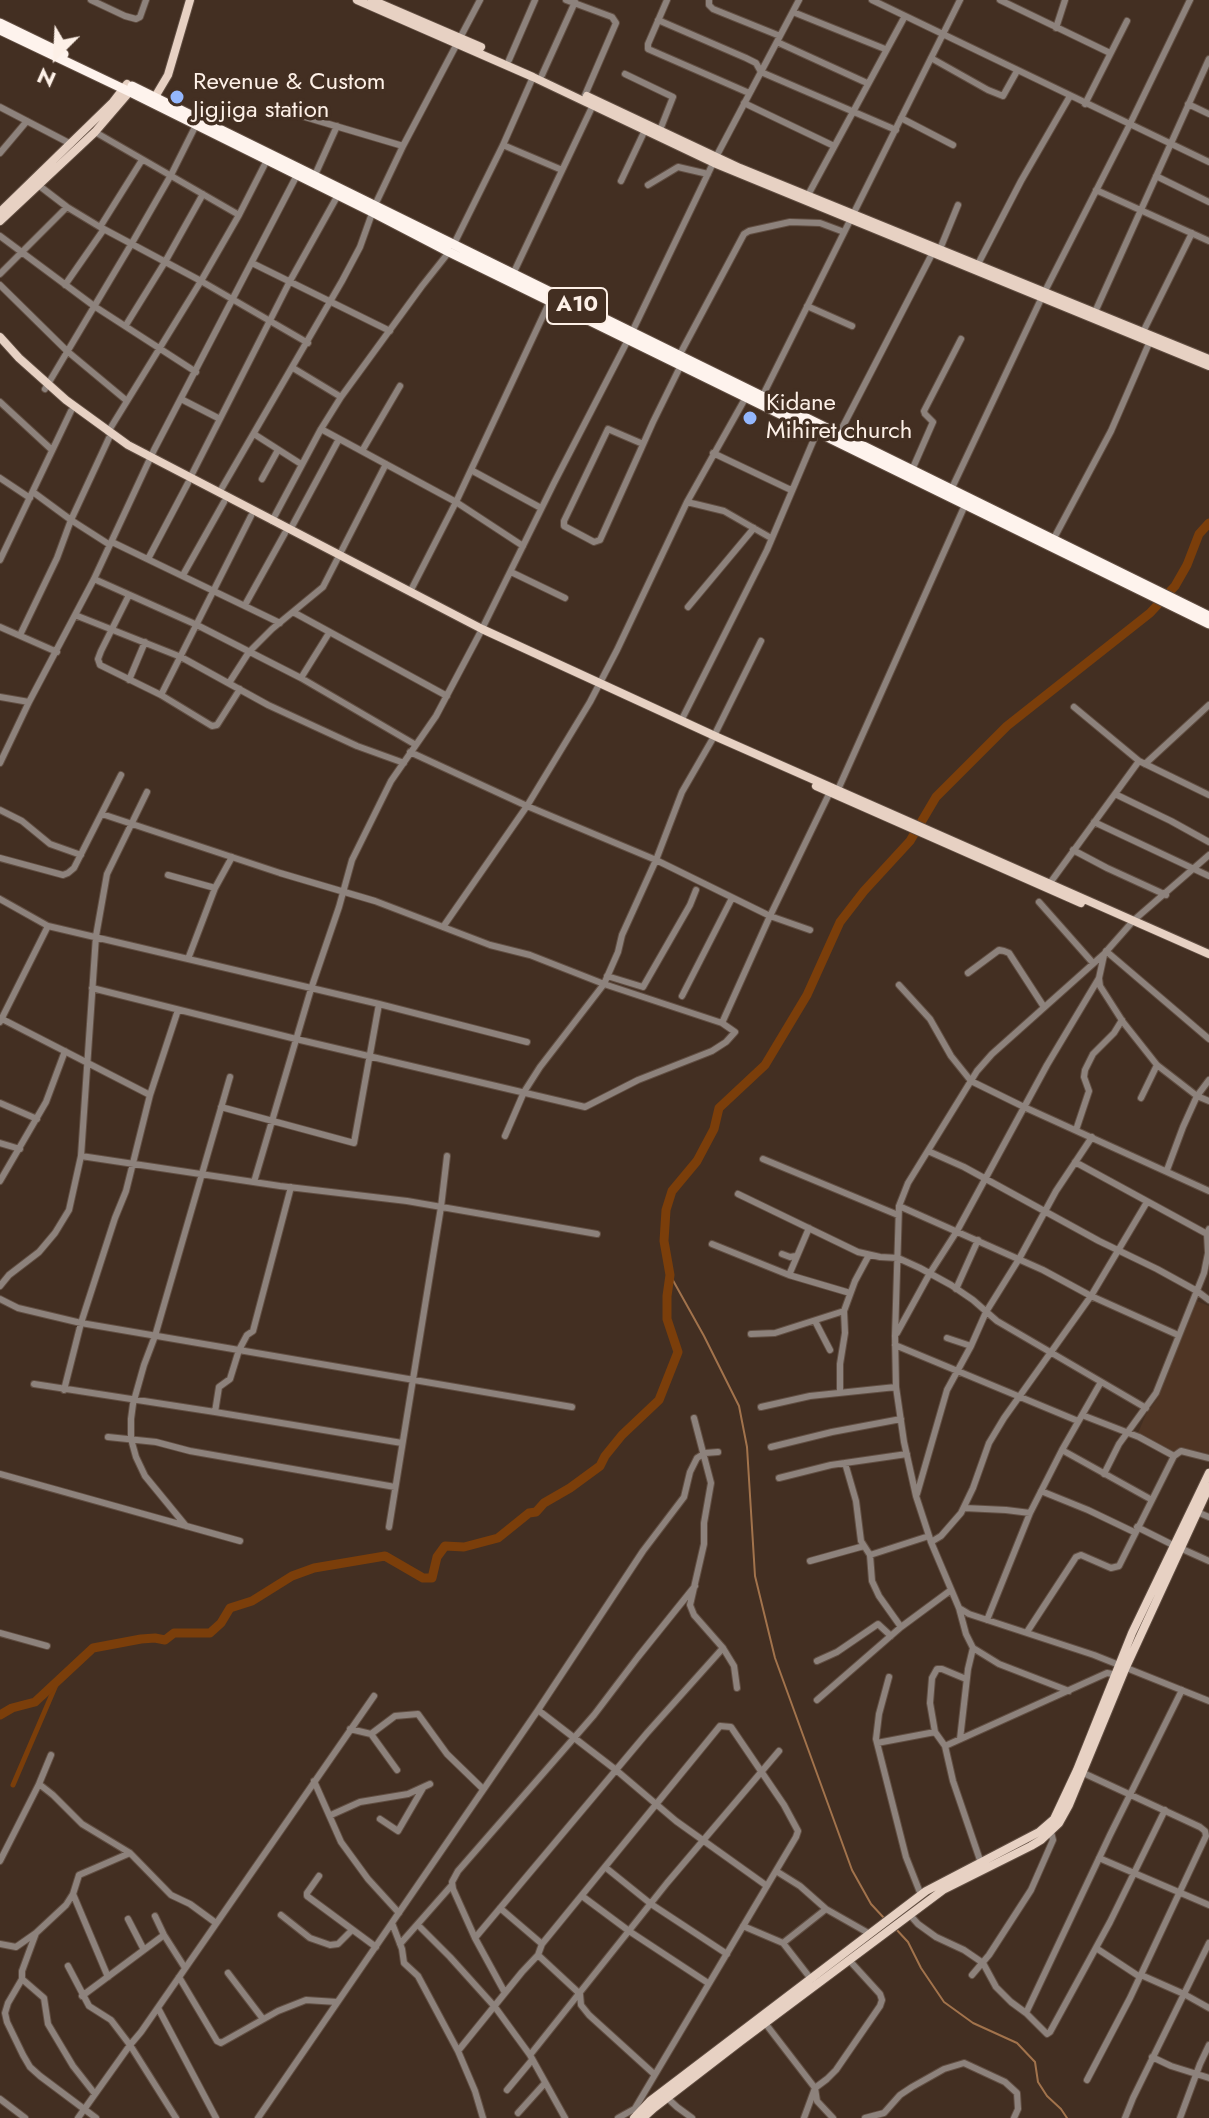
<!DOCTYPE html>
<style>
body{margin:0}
#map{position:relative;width:1209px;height:2118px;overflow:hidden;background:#432f22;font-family:Jost,sans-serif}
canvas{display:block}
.north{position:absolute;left:16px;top:16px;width:80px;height:80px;-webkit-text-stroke:6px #432f22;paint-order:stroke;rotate:204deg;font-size:22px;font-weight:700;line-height:32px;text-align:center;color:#fdf0e7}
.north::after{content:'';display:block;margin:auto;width:28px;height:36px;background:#fdf0e7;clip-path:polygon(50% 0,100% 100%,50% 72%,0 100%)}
</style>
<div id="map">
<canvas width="1209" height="2118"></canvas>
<div class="north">N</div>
</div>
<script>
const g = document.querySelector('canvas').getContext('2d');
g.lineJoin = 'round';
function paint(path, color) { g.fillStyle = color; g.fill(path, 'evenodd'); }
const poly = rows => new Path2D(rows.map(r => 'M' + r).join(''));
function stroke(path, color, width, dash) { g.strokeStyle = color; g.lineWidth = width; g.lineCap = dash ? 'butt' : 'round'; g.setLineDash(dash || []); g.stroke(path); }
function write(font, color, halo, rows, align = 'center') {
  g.font = font + ' Jost,sans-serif'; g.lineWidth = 7; g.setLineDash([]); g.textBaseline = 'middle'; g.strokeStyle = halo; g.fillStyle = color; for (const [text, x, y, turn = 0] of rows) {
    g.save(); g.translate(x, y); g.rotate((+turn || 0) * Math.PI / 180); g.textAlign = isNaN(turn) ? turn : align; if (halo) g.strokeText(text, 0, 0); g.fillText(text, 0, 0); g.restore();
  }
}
const built = poly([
 [1197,1301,1209,1306,1209,1455,1203,1452,1182,1448,1174,1453,1138,1433,1146,1414,1157,1399]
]);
const stream = poly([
 [670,1275,704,1336,739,1406,747,1447,755,1576,775,1658,852,1870,871,1904,884,1918],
 [895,1928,908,1942,921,1968,944,2002,973,2023,1017,2043,1035,2062,1038,2082,1047,2096,1061,2109,1067,2118]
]);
const canal = poly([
 [13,1785,59,1678]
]);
const river = poly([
 [0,1715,12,1708,35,1702,93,1648,141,1639,155,1638,165,1640,174,1633,210,1633,221,1623,230,1608,252,1601,292,1576,314,1568,385,1556,423,1578,432,1578,437,1557,445,1546,464,1547,498,1538,529,1513,536,1512,544,1503,570,1488,600,1466,605,1456,622,1435,659,1400,678,1352,667,1319,667,1296,670,1275,664,1241,666,1210,672,1191,697,1161,714,1129,719,1108,765,1065,807,995,840,922,864,891,910,841,936,797,1007,726,1150,613,1175,586,1187,565,1199,534,1209,523]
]);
const minor = poly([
 [91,0,125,16,136,19,140,17,146,0],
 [566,0,612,17,616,23,585,95],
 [667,0,648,44,648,49,749,93],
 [709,0,709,5,713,9,780,36],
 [872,0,1209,162],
 [1000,0,1110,53],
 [793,12,885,49],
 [658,20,746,58,756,63,761,72,896,130],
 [1056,28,1065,0],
 [777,42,867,83],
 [931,58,988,90,1003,96,1017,71],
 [509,60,535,0],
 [625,74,673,97,660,130],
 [542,75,575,2],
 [744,103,834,146],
 [1085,104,1127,21],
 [1188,104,1209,114],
 [0,107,71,144],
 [295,114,403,146],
 [901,118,953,145],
 [95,132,239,215],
 [503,145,562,170],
 [0,153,27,121],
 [315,175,337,126],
 [1156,176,1209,202],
 [621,181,645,130],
 [37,184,67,207,100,227,201,281,308,343],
 [648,185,678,167,708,174],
 [1096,190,1209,241],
 [808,195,905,16],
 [100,227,142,160],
 [0,236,94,306,196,372],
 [453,246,503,145,533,77],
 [940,249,958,205],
 [252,263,390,331],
 [978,264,1021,181,1070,96],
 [0,274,67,207],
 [513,274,593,105],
 [0,285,67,351,127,401],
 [65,285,104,229],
 [807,306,852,326],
 [1095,312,1209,59],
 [126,325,165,262,203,194],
 [1143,332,1192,233],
 [679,356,744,234,749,231,790,222,820,223,844,232],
 [293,368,341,397],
 [45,389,132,243,171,175,196,125],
 [762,397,960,0],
 [181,399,220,419],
 [0,402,52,450],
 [321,429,456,502,523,546],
 [108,432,201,281,239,215,267,160],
 [254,434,301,464],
 [839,434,933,252],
 [643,444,608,429,564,521,564,526,594,542,600,540,641,449,653,422,681,365],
 [362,451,400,386],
 [713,453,791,490],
 [471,470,541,508],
 [912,470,933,422,925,414,924,411,961,339],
 [0,478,30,498],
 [190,478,290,281,338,195],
 [262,479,278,450],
 [951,490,1042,297,1130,124,1190,0],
 [33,492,71,520,110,545],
 [219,493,342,281,360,247,375,205,403,146,480,0],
 [687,502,724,511,771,538],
 [272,521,321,429,341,397,422,286,449,252],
 [290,530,339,439],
 [1053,540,1111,431,1150,341],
 [112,542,280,623],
 [148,559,188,483],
 [0,560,71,411],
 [511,572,565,598],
 [183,575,224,502],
 [94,579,197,625,301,678,416,745],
 [410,592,456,502,550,301],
 [129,595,101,651,98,659,100,665,161,695,212,726,217,725,240,689],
 [245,605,285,533],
 [688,607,754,528],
 [293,612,447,696],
 [75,615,181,657,268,705,357,746,404,763],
 [0,627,57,652],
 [20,635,57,558,71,520,109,438],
 [301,678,329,633],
 [129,680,145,642],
 [229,683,249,652,272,629,323,587,386,464],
 [161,695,251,516],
 [0,697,29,702],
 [1074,707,1139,761,1209,795],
 [681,721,767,550,817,432],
 [410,752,527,806,656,860,770,916,810,930],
 [0,763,29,702,94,579,154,450,297,175],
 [1145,764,1209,705],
 [836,794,965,505],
 [1115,794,1171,821,1209,842],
 [0,810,22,821,50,844,81,855],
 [102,814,280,873,375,901,490,945,530,955,604,984,722,1023],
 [1094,822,1209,876],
 [1073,850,1107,868,1166,895],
 [1209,855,1134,920,1104,954,992,1054,977,1071,908,1183,899,1206,895,1336,896,1387,904,1442,916,1496,931,1542,959,1608,969,1614,1094,1655,1209,1701],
 [0,858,63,875,68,873,74,868,121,775],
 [168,875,215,888],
 [1050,883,1139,761],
 [0,899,48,926,379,1004,527,1042],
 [1039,902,1093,963],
 [443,927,527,806,590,702,617,650,687,502,746,397],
 [1106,951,1209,1039],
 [1104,955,1099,978,1100,986,1123,1022,1157,1065,1197,1096,1209,1101],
 [188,959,215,888,232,857],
 [968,973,999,950,1004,951,1009,953,1044,1007],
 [607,976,643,987,690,905,696,890],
 [899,985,930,1019,951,1056,971,1081,1024,1107,1209,1191],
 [92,988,296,1039,585,1107,638,1080,712,1051,726,1042,735,1032,722,1023,770,916,830,792],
 [682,996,732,898],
 [0,1018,150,1095],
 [0,1022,48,926],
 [1141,1098,1157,1065],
 [0,1103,37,1119],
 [221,1107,354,1143,379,1004],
 [1076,1130,1089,1091,1084,1077,1085,1070,1093,1054,1114,1033,1122,1020],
 [505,1136,524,1092,540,1067,604,984,618,952,622,935,656,860,682,792,712,740,761,641],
 [0,1143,20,1149],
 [928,1151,964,1167,1099,1241,1157,1269,1197,1291,1209,1300],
 [81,1156,280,1186,407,1201,597,1234],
 [763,1159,898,1215],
 [1075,1162,1209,1235],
 [1167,1170,1183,1127,1197,1096,1209,1080],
 [0,1181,46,1102,65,1051],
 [254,1182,311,989,339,907,352,860,391,781,436,716,480,633,554,483,632,332,716,157,799,0],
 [738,1194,858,1252,880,1257,898,1258,920,1268,951,1285,973,1300,997,1321,1146,1408],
 [899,1206,1043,1270,1091,1296,1178,1335],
 [712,1244,789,1275,850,1293],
 [782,1254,790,1257,796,1256],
 [789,1275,809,1228],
 [0,1286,9,1275,39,1252,55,1233,69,1210,81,1156,96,936,107,874,147,792],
 [956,1289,978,1240],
 [0,1299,18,1308,81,1323,572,1407],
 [815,1321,830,1350],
 [897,1333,930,1273,957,1231,1047,1065,1099,978],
 [751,1334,775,1333,844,1311],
 [947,1338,971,1346],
 [895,1345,1078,1421],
 [34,1384,215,1412,402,1443],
 [64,1390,81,1323,115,1218,126,1191,150,1095,178,1010],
 [840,1392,840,1364,845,1333,844,1311,855,1281,869,1255],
 [761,1407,810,1396,896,1387],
 [215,1412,219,1387,230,1379,239,1350,247,1335,253,1331,291,1187],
 [1082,1415,1139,1437,1174,1456],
 [694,1418,711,1483,704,1523,704,1544,690,1605,694,1615,723,1648,734,1666,737,1688],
 [108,1437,156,1442,190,1451,395,1487],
 [771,1447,832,1432,901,1419],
 [1062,1450,1152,1500],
 [845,1463,856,1501,861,1541,870,1555,872,1581,879,1596,901,1627],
 [0,1474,240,1541],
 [1104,1474,1119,1444,1156,1393,1204,1273,1208,1253,1207,1234,1209,1229],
 [779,1478,831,1465,907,1454],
 [1041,1491,1088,1510,1134,1532],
 [917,1494,947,1390,971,1346,986,1312,1019,1259,1056,1191,1092,1137],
 [964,1508,1006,1510,1030,1513],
 [1197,1512,1209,1517],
 [186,1526,145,1476,136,1457,131,1439,131,1419,133,1404,144,1365,155,1336,230,1077],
 [389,1527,441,1207,447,1156],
 [1137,1527,1175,1546],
 [931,1542,941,1536,961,1513,973,1488,989,1443,1004,1418,1091,1296,1147,1202],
 [1180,1548,1209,1561],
 [870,1555,929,1536],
 [810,1561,864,1546],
 [959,1608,966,1634,973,1648,999,1664,1069,1691],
 [987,1620,1030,1513,1062,1450,1101,1382],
 [1027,1632,1076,1557,1081,1555,1111,1568,1119,1566,1174,1456,1181,1451,1209,1458],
 [0,1633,47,1646],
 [817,1661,837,1652,878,1624,891,1636],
 [889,1677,879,1714,876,1739,906,1857,921,1895],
 [966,1679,942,1669,937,1669,932,1678,930,1703,935,1732,945,1746,953,1781,982,1866],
 [817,1700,901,1627,951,1590],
 [538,1710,616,1770,676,1821,767,1886],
 [350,1729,371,1734,395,1716,418,1714,447,1754,483,1789],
 [371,1734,397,1770],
 [960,1739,968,1669,973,1648],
 [877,1743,935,1732],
 [945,1746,1107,1673,1118,1675],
 [1079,1771,1200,1827,1205,1831,1206,1836,1130,1998,1087,2080],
 [314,1781,341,1842,368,1879,399,1913],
 [39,1784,53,1795,82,1824,130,1853,171,1895,190,1904,216,1923],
 [331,1815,360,1802,408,1794,430,1784],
 [380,1819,398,1831,423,1788],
 [1099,1858,1209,1905],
 [0,1861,39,1784,51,1755],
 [605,1867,651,1904,727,1954],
 [776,1871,800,1886,826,1909,870,1934],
 [319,1876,307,1893,307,1896,376,1947],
 [73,1894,108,1977],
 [582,1896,629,1931,708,1983],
 [500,1908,542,1944],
 [281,1915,310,1938,330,1945,338,1944,352,1930],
 [910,1915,918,1924,936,1937,964,1950,983,1963,996,1987,1011,2002,1026,2013,1047,2034,1050,2032,1110,1922,1165,1810],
 [155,1916,164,1935,185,1968],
 [128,1919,144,1950],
 [392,1923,402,1949,404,1963,418,1976,458,2051,522,1972,538,1955,542,1944,720,1726,731,1727,784,1805,798,1831,796,1837,634,2110],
 [418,1925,450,1957,495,2007,530,2055,565,2118],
 [743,1926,783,1943,826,1909],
 [36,1933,22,1971,22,1979,44,1998,48,2024,73,2066,95,2094],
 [475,1938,647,1733,723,1648],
 [783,1943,811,1979],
 [0,1944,16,1947,36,1933,66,1905,73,1894,79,1875,130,1853],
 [400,1944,452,1885],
 [1096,1948,1140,1977],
 [538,1955,580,1994,581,2005,589,2015,654,2074],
 [68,1966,89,2006,111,2020,130,2045,176,2118],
 [228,1973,263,2019],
 [972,1975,989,1955,1031,1890,1053,1840,1051,1832],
 [1141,1975,1184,1994,1209,2008],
 [179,1977,217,2041,221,2043,278,2011,306,2000,337,2002],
 [22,1979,8,2003,5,2013,7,2022,23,2055,30,2067,40,2076,96,2118],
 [505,1993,475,1938,453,1889,452,1882,458,1871,594,1715,638,1657,695,1586],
 [82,1996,164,1935],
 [158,2008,216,2118],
 [1026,2013,1110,1835,1182,1690],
 [765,2023,815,2088,817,2101,833,2118],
 [458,2051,475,2091,483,2118],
 [530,2055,667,1883,779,1751],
 [1152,2057,1171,2066,1209,2078],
 [507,2090,532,2060],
 [664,2095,677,2107,692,2118],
 [0,2099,25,2118],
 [518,2113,545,2083],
 [78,2118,130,2045,141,2032,374,1696],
 [258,2118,538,1710,643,1551,684,1497,690,1472,697,1458,705,1453,718,1452],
 [618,2118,636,2108],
 [804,2118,815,2088,827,2079,836,2070,880,2006,882,2000,880,1994,849,1960],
 [865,2118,884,2113,900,2095,912,2087,944,2069,964,2063,1005,2082,1017,2093,1018,2109,1014,2118],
 [1125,2118,1133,2098,1209,1943],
 [1180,2118,1200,2064,1209,2045]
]);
const major = poly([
 [357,0,533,77,714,163,1209,366],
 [372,0,481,47],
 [587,96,740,168,1209,359],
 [152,102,168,75,190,0],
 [0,212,113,102,127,84],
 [0,221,95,132,132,89],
 [0,337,19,358,66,400,128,445,482,629,717,737,1209,954],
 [816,786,1081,903],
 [634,2118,650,2101,926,1891,1039,1832,1054,1819,1077,1770,1132,1633,1209,1473],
 [643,2118,654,2108,741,2041,943,1890,1031,1846,1041,1840,1059,1823,1069,1805,1126,1667,1209,1487]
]);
const highway = poly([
 [0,23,64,54],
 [0,30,130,92,372,212,449,252,1209,624],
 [132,86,1209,616]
]);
const markers = [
 [177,97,8,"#94b7fd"],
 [750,418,8,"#94b7fd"]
];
const shields = [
 [577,306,60]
];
const shieldNames = [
 ["A10",577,306]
];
const poiNames = [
 ["Revenue & Custom",193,83],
 ["Jigjiga station",193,111],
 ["Kidane",766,404],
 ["Mihiret church",766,432]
];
paint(built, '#4f3524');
stroke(stream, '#a2734c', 2);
stroke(canal, '#7b3e0a', 5);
stroke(river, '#7b3e0a', 9);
stroke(minor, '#614e42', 8);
stroke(major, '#614e42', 10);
stroke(highway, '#614e42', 11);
stroke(minor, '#8d827c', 6);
stroke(major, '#e7d1c3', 8);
stroke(highway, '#fef3ed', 9);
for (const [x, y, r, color] of markers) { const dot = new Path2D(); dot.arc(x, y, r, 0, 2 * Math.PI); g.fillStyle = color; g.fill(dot); stroke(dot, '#432f22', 3); }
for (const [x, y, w] of shields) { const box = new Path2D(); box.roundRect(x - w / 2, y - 18, w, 36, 6); g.fillStyle = '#432f22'; g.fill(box); stroke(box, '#fdf0e7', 2); }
write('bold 22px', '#fdf0e7', null, shieldNames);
write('24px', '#fdf0e7', '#432f22', poiNames, 'left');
</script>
